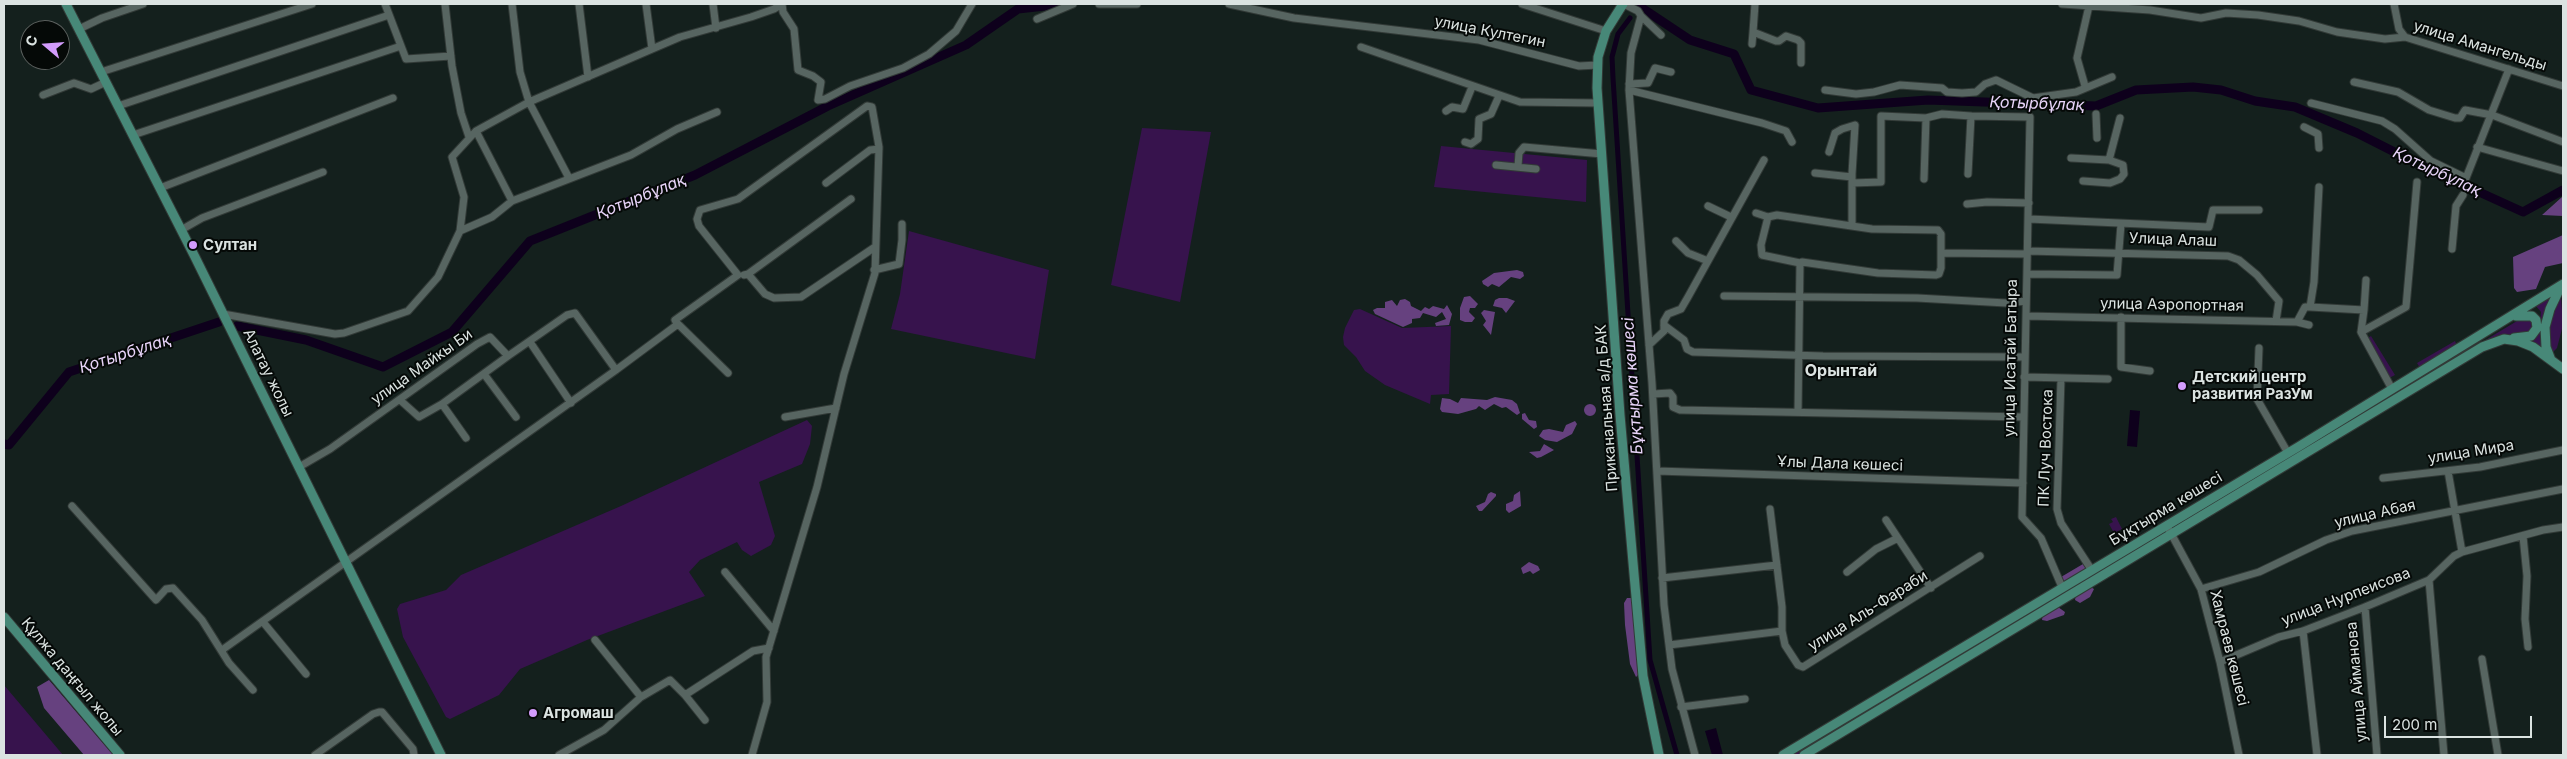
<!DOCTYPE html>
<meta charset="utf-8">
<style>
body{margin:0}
#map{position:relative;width:2567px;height:759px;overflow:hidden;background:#14201d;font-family:Inter,sans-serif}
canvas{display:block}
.frame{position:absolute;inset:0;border:5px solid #dbe3e1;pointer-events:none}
.north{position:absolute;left:20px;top:20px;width:50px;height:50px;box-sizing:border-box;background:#050907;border:1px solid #5b605e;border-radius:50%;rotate:288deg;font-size:14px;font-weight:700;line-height:20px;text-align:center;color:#dbe3e1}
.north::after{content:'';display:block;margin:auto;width:18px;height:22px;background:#d39cfc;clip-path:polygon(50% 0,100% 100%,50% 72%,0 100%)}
.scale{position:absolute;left:2384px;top:716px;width:148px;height:22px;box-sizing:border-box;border:2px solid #dbe3e1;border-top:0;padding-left:6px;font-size:15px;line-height:18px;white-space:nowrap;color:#dbe3e1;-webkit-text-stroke:4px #050907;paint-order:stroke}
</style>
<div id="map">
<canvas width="2567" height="759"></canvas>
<div class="frame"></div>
<div class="north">С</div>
<div class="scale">200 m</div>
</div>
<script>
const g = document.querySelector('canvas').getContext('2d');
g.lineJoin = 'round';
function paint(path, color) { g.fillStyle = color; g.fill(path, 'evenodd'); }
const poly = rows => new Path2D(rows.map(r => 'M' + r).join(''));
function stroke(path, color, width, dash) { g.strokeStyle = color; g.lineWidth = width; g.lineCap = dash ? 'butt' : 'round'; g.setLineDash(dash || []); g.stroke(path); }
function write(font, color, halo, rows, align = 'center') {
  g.font = font + ' Inter,sans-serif'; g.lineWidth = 4; g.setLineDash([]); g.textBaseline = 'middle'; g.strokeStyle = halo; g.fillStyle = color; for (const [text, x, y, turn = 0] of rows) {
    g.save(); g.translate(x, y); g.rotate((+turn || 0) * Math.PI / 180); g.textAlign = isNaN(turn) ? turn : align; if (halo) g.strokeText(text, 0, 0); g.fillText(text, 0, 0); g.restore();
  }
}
const green = poly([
 [1142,128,1211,132,1180,302,1111,285],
 [1441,146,1587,160,1586,202,1434,187],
 [909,231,1049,270,1035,359,891,329,900,294],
 [2557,291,2547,309,2545,353,2531,344,2539,333,2540,323,2541,312,2536,306],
 [2561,296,2563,325,2557,348,2552,353,2549,347,2549,320],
 [1360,309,1402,328,1451,326,1449,394,1431,395,1430,404,1385,385,1365,371,1356,357,1344,345,1343,337,1345,328,1354,310],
 [2532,312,2535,332,2506,337,2173,528],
 [2371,336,2395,375,2389,378,2368,338],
 [2455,341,2457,346,2420,368,2417,363],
 [807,420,812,426,810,444,802,464,759,482,775,536,771,545,751,556,742,550,737,542,700,560,689,572,705,596,587,640,520,669,499,695,450,719,446,717,403,637,397,609,400,604,446,590,461,575,621,506],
 [2116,517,2122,529,2114,533,2109,524,2113,522,2111,519],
 [2021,616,2025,618,1797,755,1792,755],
 [4,685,63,755,4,755]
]);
const forest = poly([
 [2562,197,2563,216,2542,215],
 [2563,235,2563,263,2545,267,2536,289,2517,292,2514,288,2513,257],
 [1517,270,1523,272,1524,276,1520,279,1511,277,1499,287,1492,284,1488,287,1483,284,1482,281,1494,273],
 [1470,296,1478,304,1475,308,1470,308,1469,312,1475,318,1472,322,1465,322,1460,320,1460,308,1464,297],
 [1499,298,1507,298,1515,301,1506,313,1502,308,1493,306,1495,300],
 [1405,299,1410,302,1411,306,1421,311,1425,307,1429,309,1433,306,1444,309,1447,305,1452,314,1449,325,1436,326,1435,323,1446,319,1442,312,1436,317,1423,313,1420,318,1412,319,1412,323,1403,327,1375,314,1373,310,1377,308,1385,308,1385,302,1392,300,1397,306,1400,300],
 [1484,310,1495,312,1491,335,1483,325,1486,321,1481,313],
 [1495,397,1512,400,1517,404,1520,413,1517,415,1506,407,1502,408,1494,404,1485,410,1479,406,1476,409,1458,414,1442,412,1440,409,1442,398,1450,399,1458,403,1461,398,1487,400],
 '1584 410a6 6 0 1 1 12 0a6 6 0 1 1-12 0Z',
 [1525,413,1529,420,1536,421,1537,427,1534,429,1522,419,1522,414],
 [1575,421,1577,424,1572,434,1557,442,1545,440,1539,436,1543,430,1549,429,1563,432,1566,425],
 [1544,444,1554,450,1541,457,1537,458,1529,452,1540,451],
 [1520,491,1521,506,1509,513,1506,510,1506,504,1513,501,1514,495],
 [1491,492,1496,494,1496,496,1482,511,1479,511,1476,506,1485,502,1488,494],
 [1529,562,1538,566,1540,570,1533,574,1530,571,1523,574,1521,568],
 [2083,564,2087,569,2064,584,2061,577],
 [2089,586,2094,589,2090,597,2080,603,2075,600,2076,594],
 [1627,598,1631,598,1632,603,1640,673,1636,677,1630,664,1625,625,1624,603],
 [2058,607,2065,612,2064,615,2047,621,2042,620,2043,613],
 [49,680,113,755,84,755,44,708,37,687]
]);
const water = poly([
 [2130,410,2140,411,2137,447,2127,446],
 [1716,728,1723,755,1712,755,1705,731]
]);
const canal = poly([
 [1630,18,1618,34,1612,57,1613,78,1650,660,1677,755]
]);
const river = poly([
 [1636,4,1690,40,1734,54,1751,90,1818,108,1928,100,2096,106,2136,90,2193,87,2221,90,2255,101,2295,107,2357,133,2422,166,2523,212,2563,190],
 [237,326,306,340,383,367,452,332,530,241,695,175,828,106,966,45,1018,9,1063,4],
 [4,444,9,445,69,372,219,322]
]);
const minor = poly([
 [385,4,406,59,451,56],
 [445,4,452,66,461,113,469,137],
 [512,4,520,72,529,102,569,178],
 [579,4,588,77],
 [646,4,652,49],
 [713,4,716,28],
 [782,4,783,12,794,29,798,70,813,76,821,82,818,100,825,99,850,86,903,68,929,54,956,31,972,4],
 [1099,4,1137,4],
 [1229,4,1294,18,1479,40,1579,66,1598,65],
 [1522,4,1606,31],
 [1624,4,1638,11,1641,16,1631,53,1629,90,1652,383,1664,605,1672,669,1695,755],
 [1755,4,1753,32,1776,41,1779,41,1786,36,1798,40,1801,43,1801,63],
 [2062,4,2150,10,2201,18,2226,13,2258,15,2299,21,2337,32,2385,39,2405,37,2563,86],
 [2394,4,2399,29,2405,37],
 [1641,16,1661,35],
 [1037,19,1073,4],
 [79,29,102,18,143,4],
 [1752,44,1753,32],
 [1361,47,1520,102,1598,103],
 [101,72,312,4],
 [2354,82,2398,92,2429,110,2455,118,2460,118,2465,110,2492,115,2563,142],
 [1629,84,1648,83,1655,68,1671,72],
 [2085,86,2077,58,2089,6],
 [1629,90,1762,123,1786,131,1792,142],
 [1825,90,1856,94,1874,92,1900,85,1942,88,1947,92,1962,93,1976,92,1985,84,1996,80,2033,98,2076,92,2112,77],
 [43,95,74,83,91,89,106,82],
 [2311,103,2382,121,2395,129,2431,161,2466,178,2509,69],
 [118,106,389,15],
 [1446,111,1452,107,1463,109,1472,87],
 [2096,114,2097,138],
 [2304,127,2318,134,2319,148],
 [476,131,512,201],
 [133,135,401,46],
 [1465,142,1471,144,1478,139,1479,119,1491,114,1499,96],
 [2477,147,2563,171],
 [1829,152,1835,133,1842,129,1855,125,1852,174,1852,226],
 [2071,158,2109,160,2120,118],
 [1496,165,1536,169],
 [1518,166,1519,153,1524,147,1602,154],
 [1815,173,1852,177],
 [1968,174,1971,116,2030,117,2022,517,2041,538,2062,587],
 [1924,179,1926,118,1942,114,1971,116],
 [2083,181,2110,183,2120,179,2124,174,2123,165,2109,160],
 [826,183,870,150,879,149],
 [1852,183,1881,182,1881,116,1926,118],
 [2319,187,2314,282,2310,307,2364,310,2361,332,2392,389],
 [160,188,393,98],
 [1967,204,1987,202,2029,203],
 [1708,206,1731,217],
 [1756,213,1768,217,1777,215,1872,229,1938,230,1941,234,1941,253],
 [1768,217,1761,245,1762,255,1800,263,1802,262,1878,273,1936,275,1939,274,1941,268,1941,253,2027,254],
 [2029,219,2209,227,2213,210,2259,210],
 [181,230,202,218,323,172],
 [460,231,492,217,512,201,631,155,677,129,717,112],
 [1676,241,1688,253,1708,261],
 [2452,249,2456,206,2463,195],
 [2027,251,2228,256,2239,260,2257,275,2279,301,2276,321],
 [874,270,899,264,902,240,902,224],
 [748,274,765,294,774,298,801,297,875,247],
 [2027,274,2117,275,2121,224],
 [744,275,748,274,851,199],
 [1724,296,1917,298,2006,303,2026,301],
 [2364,310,2366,280],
 [223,314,335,334,344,333,408,311,438,277,460,231,464,197,452,157,476,131,529,102,652,49,680,37,751,17,774,9,782,4],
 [2026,316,2297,322,2305,307,2310,307],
 [2121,317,2121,367,2150,371],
 [2297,322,2309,325],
 [677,324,675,320,738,275,699,226,697,219,700,210,738,199,867,106,872,107,879,147,875,273,844,374,817,487,766,657,767,702,752,755],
 [1664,325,1684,340,1687,349,1693,352,1823,356,2025,357],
 [2361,332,2406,307,2417,182],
 [530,342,571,403],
 [1649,345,1664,331,1664,321,1668,314,1681,309,1688,297,1764,160],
 [2259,348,2257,399,2288,453],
 [484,374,516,417],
 [2024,377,2108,379],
 [2061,378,2057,509,2061,523,2091,569],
 [1653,394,1670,393,1673,397,1673,407,1680,410,2024,417],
 [400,400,419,417,442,404,466,438],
 [442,404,508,356],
 [1798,412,1800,263],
 [785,417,836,408],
 [299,467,330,449,477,344,490,337,508,356,567,315,575,313,616,370,678,324,728,373],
 [1657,471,2023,483],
 [2448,471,2462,552],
 [2383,478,2480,467,2563,450],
 [72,506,156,600,166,589,173,588,202,620,229,663,253,690],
 [1770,509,1782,607,1782,631],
 [1886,520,1931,588],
 [2167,526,2201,589,2220,662,2239,755],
 [2523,536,2527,576,2525,619,2528,647],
 [725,572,774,631],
 [1847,572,1876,549,1898,538],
 [1662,578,1777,565],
 [2429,580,2444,755],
 [2201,589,2259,572,2326,540,2352,531,2563,489],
 [2365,607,2377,755],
 [263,622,306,674],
 [2303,631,2317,755],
 [595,640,641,697],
 [1669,645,1782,631,1785,645,1798,665,1803,667,1980,556],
 [222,650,616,370],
 [2482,659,2498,755],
 [2220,662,2279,637,2303,631,2365,607,2429,580,2454,556,2462,552,2543,530,2563,527],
 [685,695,705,720],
 [1681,707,1745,699],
 [315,755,373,714,379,712,382,712,413,749,414,755],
 [559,755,604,730,641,697,670,680,685,695,753,651,769,648]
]);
const major = poly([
 [66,4,195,257,441,755],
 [1623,4,1606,31,1598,57,1597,88,1620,415,1643,676,1659,755],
 [2514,338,2531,336,2537,328,2536,320,2532,316,2516,316],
 [2551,360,2546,347,2545,327,2550,309,2560,288],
 [4,617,120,755],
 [1783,755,2298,447,2563,284],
 [1804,755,2482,347,2504,339,2518,341,2533,347,2563,369]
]);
const markers = [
 [193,245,5,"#d39cfc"],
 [2182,386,5,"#d39cfc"],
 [533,713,5,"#d39cfc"]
];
const streetNames = [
 ["улица Култегин",1490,32,11],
 ["улица Амангельды",2480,46,17],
 ["Улица Алаш",2173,240,2],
 ["улица Аэропортная",2172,305,1],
 ["улица Исатай Батыра",2011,358,-89],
 ["улица Майкы Би",422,367,-35],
 ["Алатау жолы",268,373,64],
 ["Приканальная а/д БАК",1607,408,-94],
 ["ПК Луч Востока",2046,448,-88],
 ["улица Мира",2471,452,-9],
 ["Ұлы Дала көшесі",1840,464,2],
 ["Бұқтырма көшесі",2166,509,-31],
 ["улица Абая",2375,514,-13],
 ["улица Нурпеисова",2346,597,-21],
 ["улица Аль-Фараби",1868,611,-32],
 ["Хамраев көшесі",2229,648,76],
 ["Құлжа даңғыл жолы",72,677,50],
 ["улица Айманова",2357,682,-95]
];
const poiNames = [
 ["Султан",203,245],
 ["Детский центр",2192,377],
 ["развития РазУм",2192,394],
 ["Агромаш",543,713]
];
const waterNames = [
 ["Қотырбұлақ",2037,104,2],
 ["Қотырбұлақ",2437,172,25],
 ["Қотырбұлақ",641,197,-22],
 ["Қотырбұлақ",125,354,-18],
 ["Бұқтырма көшесі",1633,386,-94]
];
const neighbourhoodNames = [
 ["Орынтай",1841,371]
];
paint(green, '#37134d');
paint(forest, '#66417f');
paint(water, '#0e001c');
stroke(canal, '#0e001c', 5);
stroke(river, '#0e001c', 9);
stroke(minor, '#323a37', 9);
stroke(major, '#323a37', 11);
stroke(minor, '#576561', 7);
stroke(major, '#478878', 9);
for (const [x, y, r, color] of markers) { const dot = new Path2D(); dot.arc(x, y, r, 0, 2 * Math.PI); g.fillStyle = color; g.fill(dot); stroke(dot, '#050907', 2); }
write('15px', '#dbe3e1', '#050907', streetNames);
write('bold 15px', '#dbe3e1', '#050907', poiNames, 'left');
write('italic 16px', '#e8d4f9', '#050907', waterNames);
write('bold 16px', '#dbe3e1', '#050907', neighbourhoodNames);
</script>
